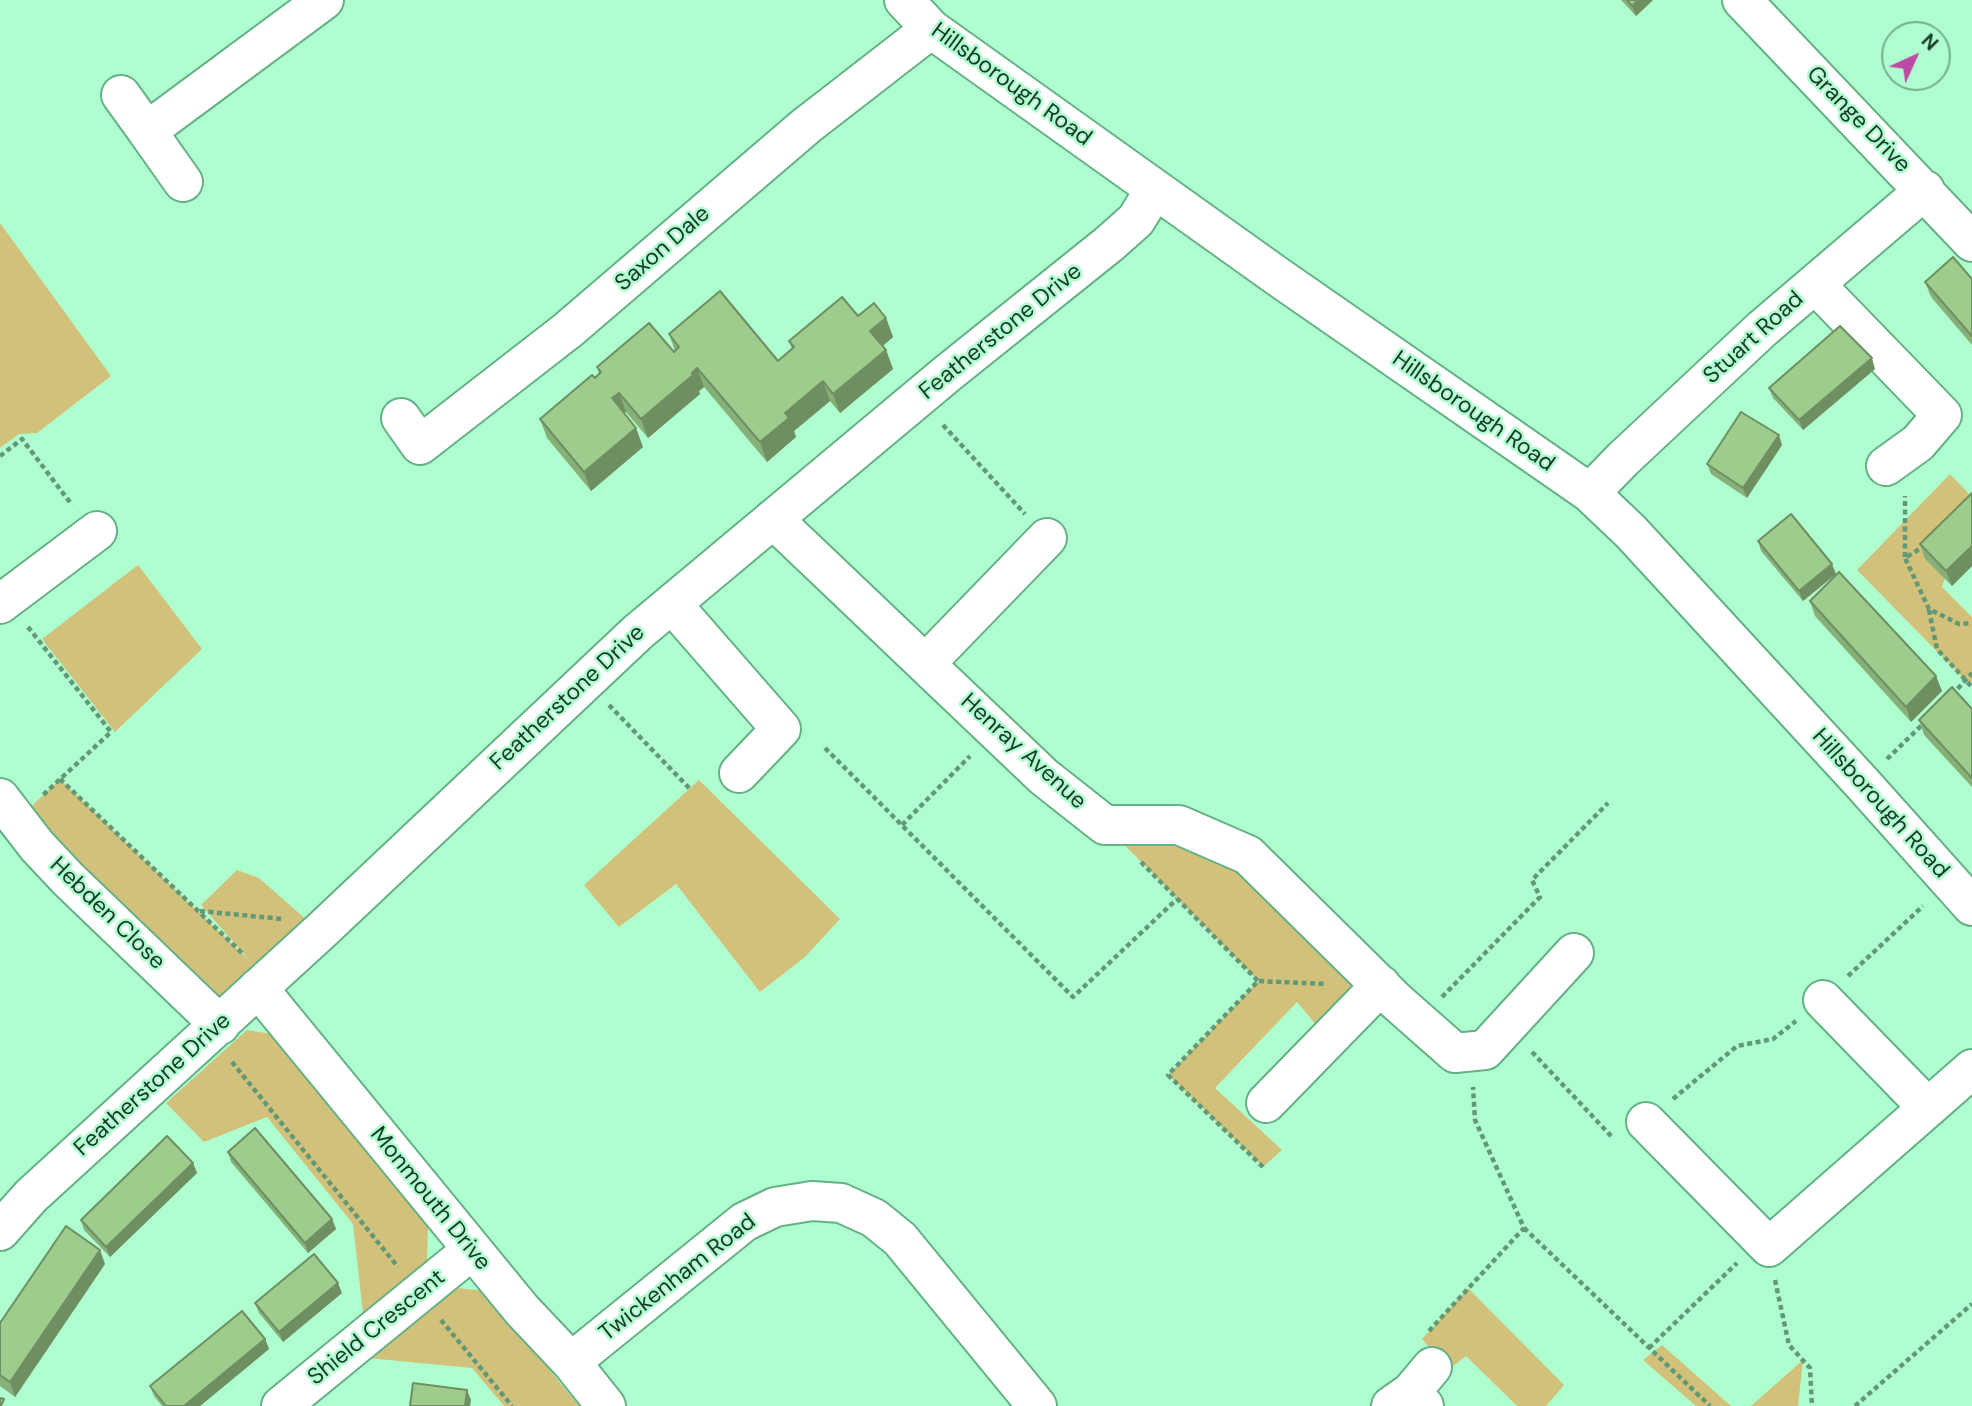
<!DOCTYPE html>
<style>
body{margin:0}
#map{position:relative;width:1972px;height:1406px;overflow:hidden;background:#affecf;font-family:"DM Sans",sans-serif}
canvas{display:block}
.north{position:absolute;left:1881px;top:21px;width:70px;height:70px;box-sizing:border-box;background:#affecf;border:2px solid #73b08c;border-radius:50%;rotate:45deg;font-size:19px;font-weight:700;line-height:28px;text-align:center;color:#193a28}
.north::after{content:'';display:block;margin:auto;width:24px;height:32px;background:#bd49a3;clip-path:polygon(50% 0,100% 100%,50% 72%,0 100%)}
</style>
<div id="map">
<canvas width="1972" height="1406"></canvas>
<div class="north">N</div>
</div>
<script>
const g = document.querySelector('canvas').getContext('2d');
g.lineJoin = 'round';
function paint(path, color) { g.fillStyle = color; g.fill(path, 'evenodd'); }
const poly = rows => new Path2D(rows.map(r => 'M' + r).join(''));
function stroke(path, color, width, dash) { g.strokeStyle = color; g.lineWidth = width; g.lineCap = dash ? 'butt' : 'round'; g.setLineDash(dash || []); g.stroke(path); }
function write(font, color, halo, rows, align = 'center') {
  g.font = font + ' "DM Sans",sans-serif'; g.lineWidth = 5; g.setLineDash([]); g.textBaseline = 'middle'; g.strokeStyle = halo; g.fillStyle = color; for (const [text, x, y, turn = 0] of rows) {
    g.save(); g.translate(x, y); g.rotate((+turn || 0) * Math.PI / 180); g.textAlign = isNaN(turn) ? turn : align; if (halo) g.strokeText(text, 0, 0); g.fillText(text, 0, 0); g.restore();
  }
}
const green = poly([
 [0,223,111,376,37,433,19,434,0,448],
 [1950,474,1972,497,1942,587,1972,617,1972,682,1969,684,1857,570],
 [138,565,202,649,115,732,42,639],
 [60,779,250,961,201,905,237,870,259,878,309,922,220,1025,17,820],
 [699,780,840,919,805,957,760,992,676,884,619,927,584,885],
 [1105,825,1179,825,1381,985,1328,1039,1297,1002,1215,1088,1282,1150,1263,1167,1168,1075,1258,981],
 [247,1030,272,1034,428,1227,427,1260,448,1287,485,1291,579,1406,504,1406,472,1368,368,1358,353,1224,267,1117,204,1142,166,1103],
 [1468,1288,1564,1385,1546,1406,1517,1406,1466,1356,1448,1370,1422,1339],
 [1662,1345,1731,1406,1696,1406,1643,1360],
 [1803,1360,1798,1406,1751,1406]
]);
const path = poly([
 [943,425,1025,514],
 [0,456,22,439,72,505],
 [1926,545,1905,558,1929,609,1959,624,1972,623],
 [1905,557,1905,496],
 [1929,610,1937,649,1972,687],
 [28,627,111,732,43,795],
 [1952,695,1972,673],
 [609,705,690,789],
 [825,748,1073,997,1177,899],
 [1887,759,1923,724],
 [60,779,243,954],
 [902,825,970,756],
 [1141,862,1258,981],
 [200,911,282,919],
 [1848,976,1923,906],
 [1442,997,1540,897,1532,880,1608,803],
 [1532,1052,1612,1137],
 [232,1062,398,1267],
 [1673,1099,1737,1046,1773,1039,1796,1021],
 [1263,1167,1168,1075,1258,981,1327,984],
 [1524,1228,1710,1406],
 [1775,1280,1789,1345,1810,1368,1812,1406],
 [441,1320,512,1406],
 [1429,1331,1524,1228,1475,1120,1473,1087],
 [1649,1348,1737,1263],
 [1855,1406,1972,1304]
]);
const minor = poly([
 [904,0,931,29,1277,276,1590,493,1631,532,1862,783,1972,906],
 [1742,0,1972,242],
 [121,95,147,131],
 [183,182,147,131,324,0],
 [1815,284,1942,415,1918,443,1886,466],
 [401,418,420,445,568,330,806,126,931,29],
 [1590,493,1623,459,1762,329,1925,190],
 [773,519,1044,777,1105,825,1179,825,1248,855,1396,1001,1455,1053,1485,1050,1574,953],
 [0,604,97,531],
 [672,604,781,729,739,773],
 [926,663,1047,538],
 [0,798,37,846,68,879,220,1025],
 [258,988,522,1310,571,1362,606,1406],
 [1823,1000,1928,1108],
 [1266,1103,1381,985],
 [1646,1122,1769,1247,1972,1069],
 [0,1231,31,1196,322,930,638,632,948,373,1109,244,1136,220,1155,189],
 [571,1362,744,1222,775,1207,812,1201,841,1203,874,1218,900,1239,1037,1406],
 [1411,1392,1432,1367],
 [281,1406,472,1250],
 [1391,1406,1411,1392,1424,1406]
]);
const wall = poly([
 [1621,0,1653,0,1636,16],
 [1972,279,1972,345,1931,297,1925,282],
 [858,316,886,318,893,337,883,346,886,350,893,369,840,413,830,401,794,431,796,437,767,462,704,387,699,391,700,394,648,438,626,412,624,413,643,447,591,491,547,438,540,419,599,374,597,367,674,352,675,351,669,334,778,361,792,349,789,341],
 [1875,369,1803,430,1773,398,1769,388],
 [1782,445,1747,498,1711,474,1707,464],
 [1972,493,1972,566,1952,586,1925,559,1920,544],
 [1758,541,1836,574,1803,601,1761,551],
 [1810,601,1936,676,1942,691,1911,722,1815,616],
 [1972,709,1972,787,1924,735,1919,720],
 [228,1152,332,1219,336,1229,308,1253,231,1162],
 [193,1163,197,1173,110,1257,84,1230,81,1220],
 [105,1264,15,1397,0,1386,0,1323],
 [342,1293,283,1342,259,1313,255,1303],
 [265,1339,269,1349,200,1406,162,1406,154,1396,150,1386]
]);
const shadedWall = poly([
 [1638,0,1653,0,1636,16,1632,6],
 [886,318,893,337,877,350,870,331],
 [886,350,893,369,840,413,833,394],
 [1872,358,1875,369,1803,430,1799,420],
 [697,368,704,387,699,391,700,394,648,438,641,419],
 [823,381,830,401,794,431,796,437,767,462,760,442,785,413],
 [619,393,626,412,619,417,612,398],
 [636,428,643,447,591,491,584,472],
 [1779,435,1782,445,1747,498,1743,488],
 [1972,546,1972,566,1952,586,1946,571],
 [1832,564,1836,574,1803,601,1799,591],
 [1936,676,1942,691,1911,722,1906,707],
 [193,1163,197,1173,110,1257,106,1247],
 [332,1219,336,1229,308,1253,305,1243],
 [100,1250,105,1264,15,1397,10,1382],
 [338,1283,342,1293,283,1342,279,1332],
 [265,1339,269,1349,200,1406,184,1406],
 [467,1390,471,1400,470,1406,465,1406]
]);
const building = poly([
 [1627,0,1638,0,1632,6,1627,0],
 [1953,257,1972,279,1972,336,1925,282,1953,257],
 [720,291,778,361,794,347,789,341,842,297,858,316,874,303,886,318,870,331,886,350,833,394,823,381,785,413,789,418,760,442,697,368,692,373,693,375,641,419,619,393,612,398,636,428,584,472,540,419,592,375,595,378,601,372,597,367,649,323,674,352,679,347,669,334,720,291],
 [1840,326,1872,358,1799,420,1769,388,1840,326],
 [1741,412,1779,435,1743,488,1707,464,1741,412],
 [1972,493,1972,546,1946,571,1920,544,1972,493],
 [1791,514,1832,564,1799,591,1758,541,1791,514],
 [1839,572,1936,676,1906,707,1810,601,1839,572],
 [1952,687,1972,709,1972,778,1919,720,1952,687],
 [255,1128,332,1219,305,1243,228,1152,255,1128],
 [167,1136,193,1163,106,1247,81,1220,167,1136],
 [66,1226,100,1250,10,1382,0,1375,0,1323,66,1226],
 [314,1254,338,1283,279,1332,255,1303,314,1254],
 [242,1311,265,1339,184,1406,166,1406,150,1386,242,1311],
 [413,1383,467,1390,465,1406,410,1406,413,1383],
 [0,1398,4,1399,1,1406,0,1406,0,1398]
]);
const streetNames = [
 ["Hillsborough Road",1011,85,36],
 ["Grange Drive",1858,120,46],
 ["Saxon Dale",663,249,-41],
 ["Featherstone Drive",1001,332,-39],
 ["Stuart Road",1754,338,-42],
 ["Hillsborough Road",1473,412,35],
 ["Featherstone Drive",568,698,-43],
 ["Henray Avenue",1023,752,42],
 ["Hillsborough Road",1880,804,48],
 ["Hebden Close",107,914,44],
 ["Featherstone Drive",153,1085,-42],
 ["Monmouth Drive",430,1199,51],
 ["Twickenham Road",678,1278,-38],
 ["Shield Crescent",377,1328,-39]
];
paint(green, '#d1c17a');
stroke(minor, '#65b186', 42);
stroke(path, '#619878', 4.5, [5, 3.5]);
stroke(minor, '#fff', 38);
paint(wall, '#87af78');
paint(shadedWall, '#6e8f62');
paint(building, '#9dcc8c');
stroke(building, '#6e8f62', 2);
write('23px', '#193a28', '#affecf', streetNames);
</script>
